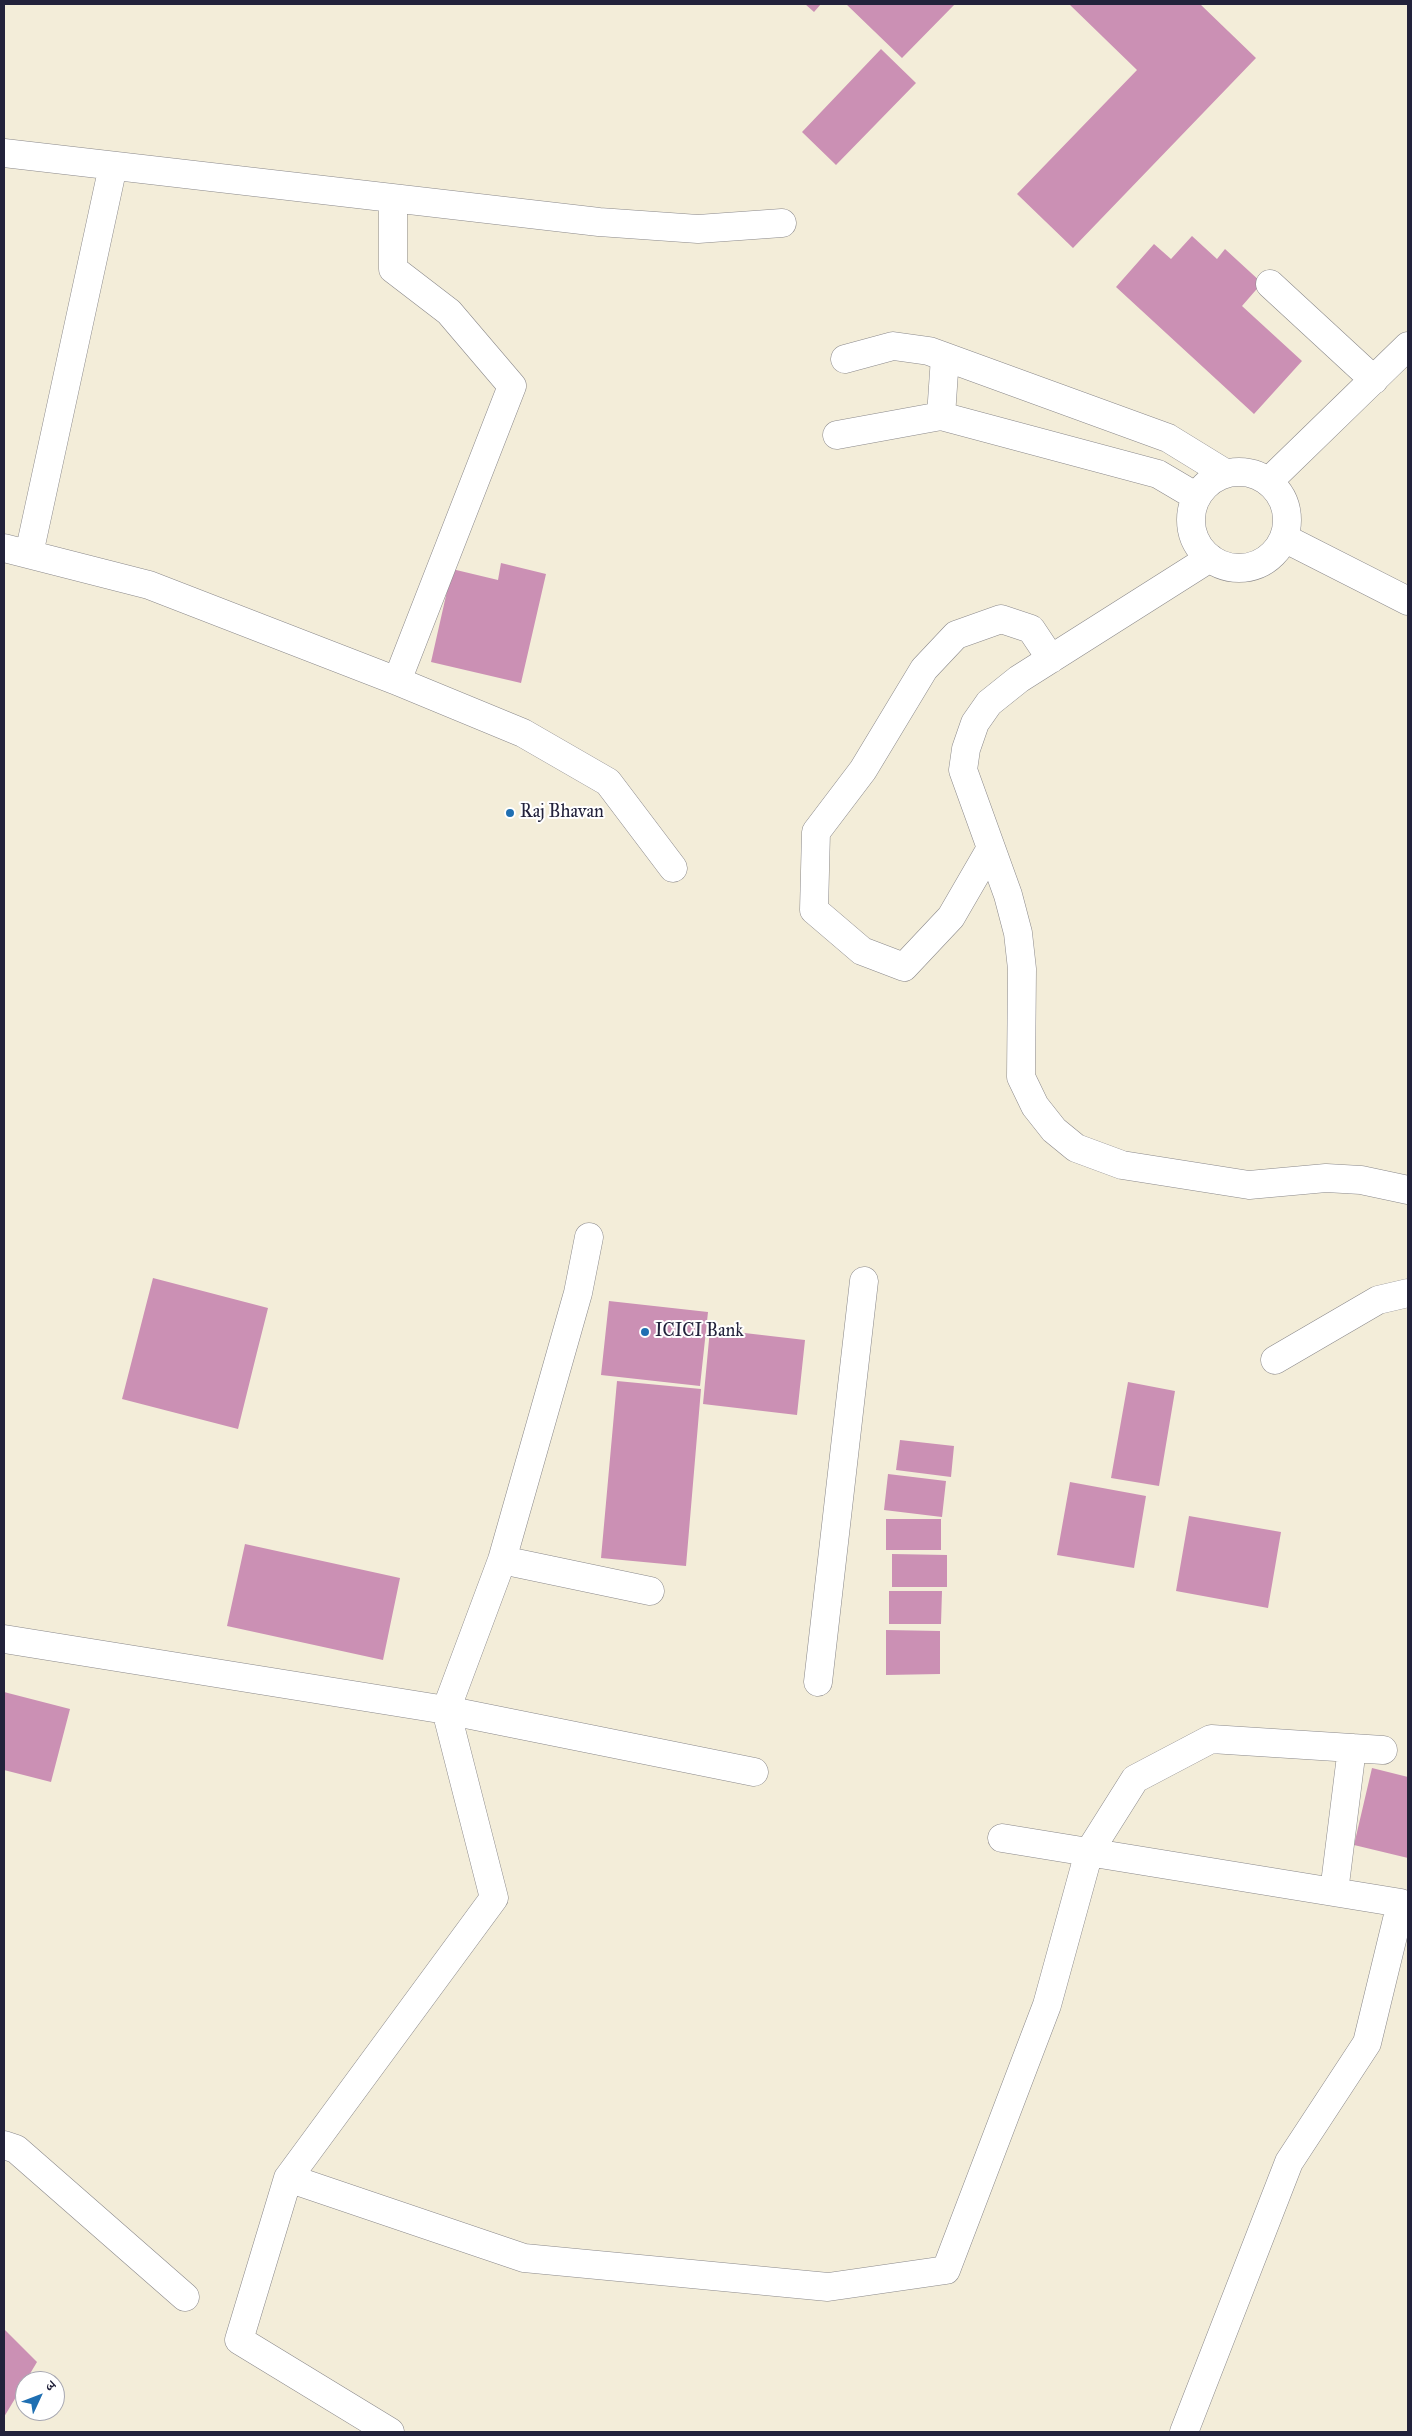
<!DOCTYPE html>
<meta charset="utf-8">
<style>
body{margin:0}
#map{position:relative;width:1412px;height:2436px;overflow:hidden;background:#f3edd9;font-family:"IM FELL Great Primer","Noto Serif Devanagari",serif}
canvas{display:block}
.frame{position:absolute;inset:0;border:5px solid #22223b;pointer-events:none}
.north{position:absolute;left:15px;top:2371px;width:50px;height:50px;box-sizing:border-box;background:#fff;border:1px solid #a7a7b1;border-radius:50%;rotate:47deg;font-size:14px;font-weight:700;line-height:20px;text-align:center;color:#22223b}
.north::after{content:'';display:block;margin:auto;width:18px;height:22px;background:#1f6fb2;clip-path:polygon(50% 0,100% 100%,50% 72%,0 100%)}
</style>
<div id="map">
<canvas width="1412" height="2436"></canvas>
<div class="frame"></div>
<div class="north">उ</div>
</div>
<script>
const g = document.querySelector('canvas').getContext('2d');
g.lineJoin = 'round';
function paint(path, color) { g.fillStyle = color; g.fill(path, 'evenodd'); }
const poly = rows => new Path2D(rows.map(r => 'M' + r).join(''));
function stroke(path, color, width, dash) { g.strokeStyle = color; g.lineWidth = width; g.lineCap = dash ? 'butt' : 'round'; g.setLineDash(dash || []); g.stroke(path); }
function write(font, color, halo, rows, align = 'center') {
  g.font = font + ' "IM FELL Great Primer",serif'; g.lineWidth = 4; g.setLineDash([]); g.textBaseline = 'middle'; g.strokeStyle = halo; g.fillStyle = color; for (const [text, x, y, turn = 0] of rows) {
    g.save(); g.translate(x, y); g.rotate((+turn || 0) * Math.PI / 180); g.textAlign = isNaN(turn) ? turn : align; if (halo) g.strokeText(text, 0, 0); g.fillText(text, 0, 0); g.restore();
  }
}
const building = poly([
 [805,4,821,4,814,12],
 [846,4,955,4,902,58],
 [1069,4,1200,4,1256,58,1073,248,1017,194,1137,70],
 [881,49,916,83,836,165,802,132],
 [1192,236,1217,259,1225,249,1262,283,1242,306,1302,361,1254,414,1116,287,1154,244,1171,259],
 [501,563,546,574,521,683,431,662,452,569,498,580],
 [153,1278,268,1308,238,1429,122,1399],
 [609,1301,708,1312,700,1386,601,1375],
 [710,1329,805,1340,797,1415,703,1404],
 [617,1381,701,1389,686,1566,601,1558],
 [1128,1382,1175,1391,1159,1486,1111,1478],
 [900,1440,954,1446,951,1477,896,1470],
 [888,1474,946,1481,942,1517,884,1510],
 [1070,1482,1146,1496,1134,1568,1057,1555],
 [1189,1516,1281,1532,1268,1608,1176,1591],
 [886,1519,941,1519,941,1550,886,1550],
 [245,1544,400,1578,383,1660,227,1626],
 [892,1554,947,1555,947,1587,892,1587],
 [889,1591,942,1591,941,1624,889,1624],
 [886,1630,940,1631,940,1674,886,1675],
 [4,1692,70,1709,51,1782,4,1770],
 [1372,1768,1408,1777,1408,1858,1354,1845],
 [4,2329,37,2362,4,2417]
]);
const minor = poly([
 [4,153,599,222,698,229,782,223],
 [393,199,393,269,449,312,512,386,397,681],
 [1270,284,1374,380],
 [845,359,893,346,929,351,1168,438,1225,473],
 [941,416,945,357],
 [837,435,941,416,1158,474,1197,497],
 '1191 520a48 48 0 1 1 96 0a48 48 0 1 1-96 0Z',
 [1268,482,1408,346],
 [1284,538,1408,601],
 [4,548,149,585,397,681,523,733,608,782,673,868],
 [29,554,113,166],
 [1210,558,1019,679,989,703,975,723,966,749,963,770,1008,895,1018,933,1022,969,1021,1077,1035,1106,1054,1130,1076,1148,1122,1165,1249,1185,1326,1178,1361,1180,1408,1190],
 [991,848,951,917,904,967,862,951,814,910,816,832,863,770,924,669,956,635,1001,619,1031,629,1051,659],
 [1275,1360,1378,1300,1408,1293],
 [502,1560,650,1591],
 [4,1639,446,1710,754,1772],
 [818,1682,864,1281],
 [1002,1838,1401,1903,1367,2043,1289,2162,1184,2432],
 [1334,1892,1352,1748],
 [4,2145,16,2149,185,2297],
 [288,2178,524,2258,828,2287,946,2270,1047,2005,1089,1852,1135,1779,1211,1739,1383,1750],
 [390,2432,239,2340,288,2178,494,1898,446,1710,502,1560,578,1293,589,1237]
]);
const markers = [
 [510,813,5,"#1f6fb2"],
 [645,1332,5,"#1f6fb2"]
];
const poiNames = [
 ["Raj Bhavan",520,813],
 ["ICICI Bank",655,1332]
];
paint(building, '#cb90b4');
stroke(minor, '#8a888a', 29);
stroke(minor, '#fff', 28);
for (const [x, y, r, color] of markers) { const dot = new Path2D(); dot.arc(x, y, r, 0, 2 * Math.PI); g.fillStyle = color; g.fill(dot); stroke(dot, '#fff', 2); }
write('18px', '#22223b', '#fff', poiNames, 'left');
</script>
